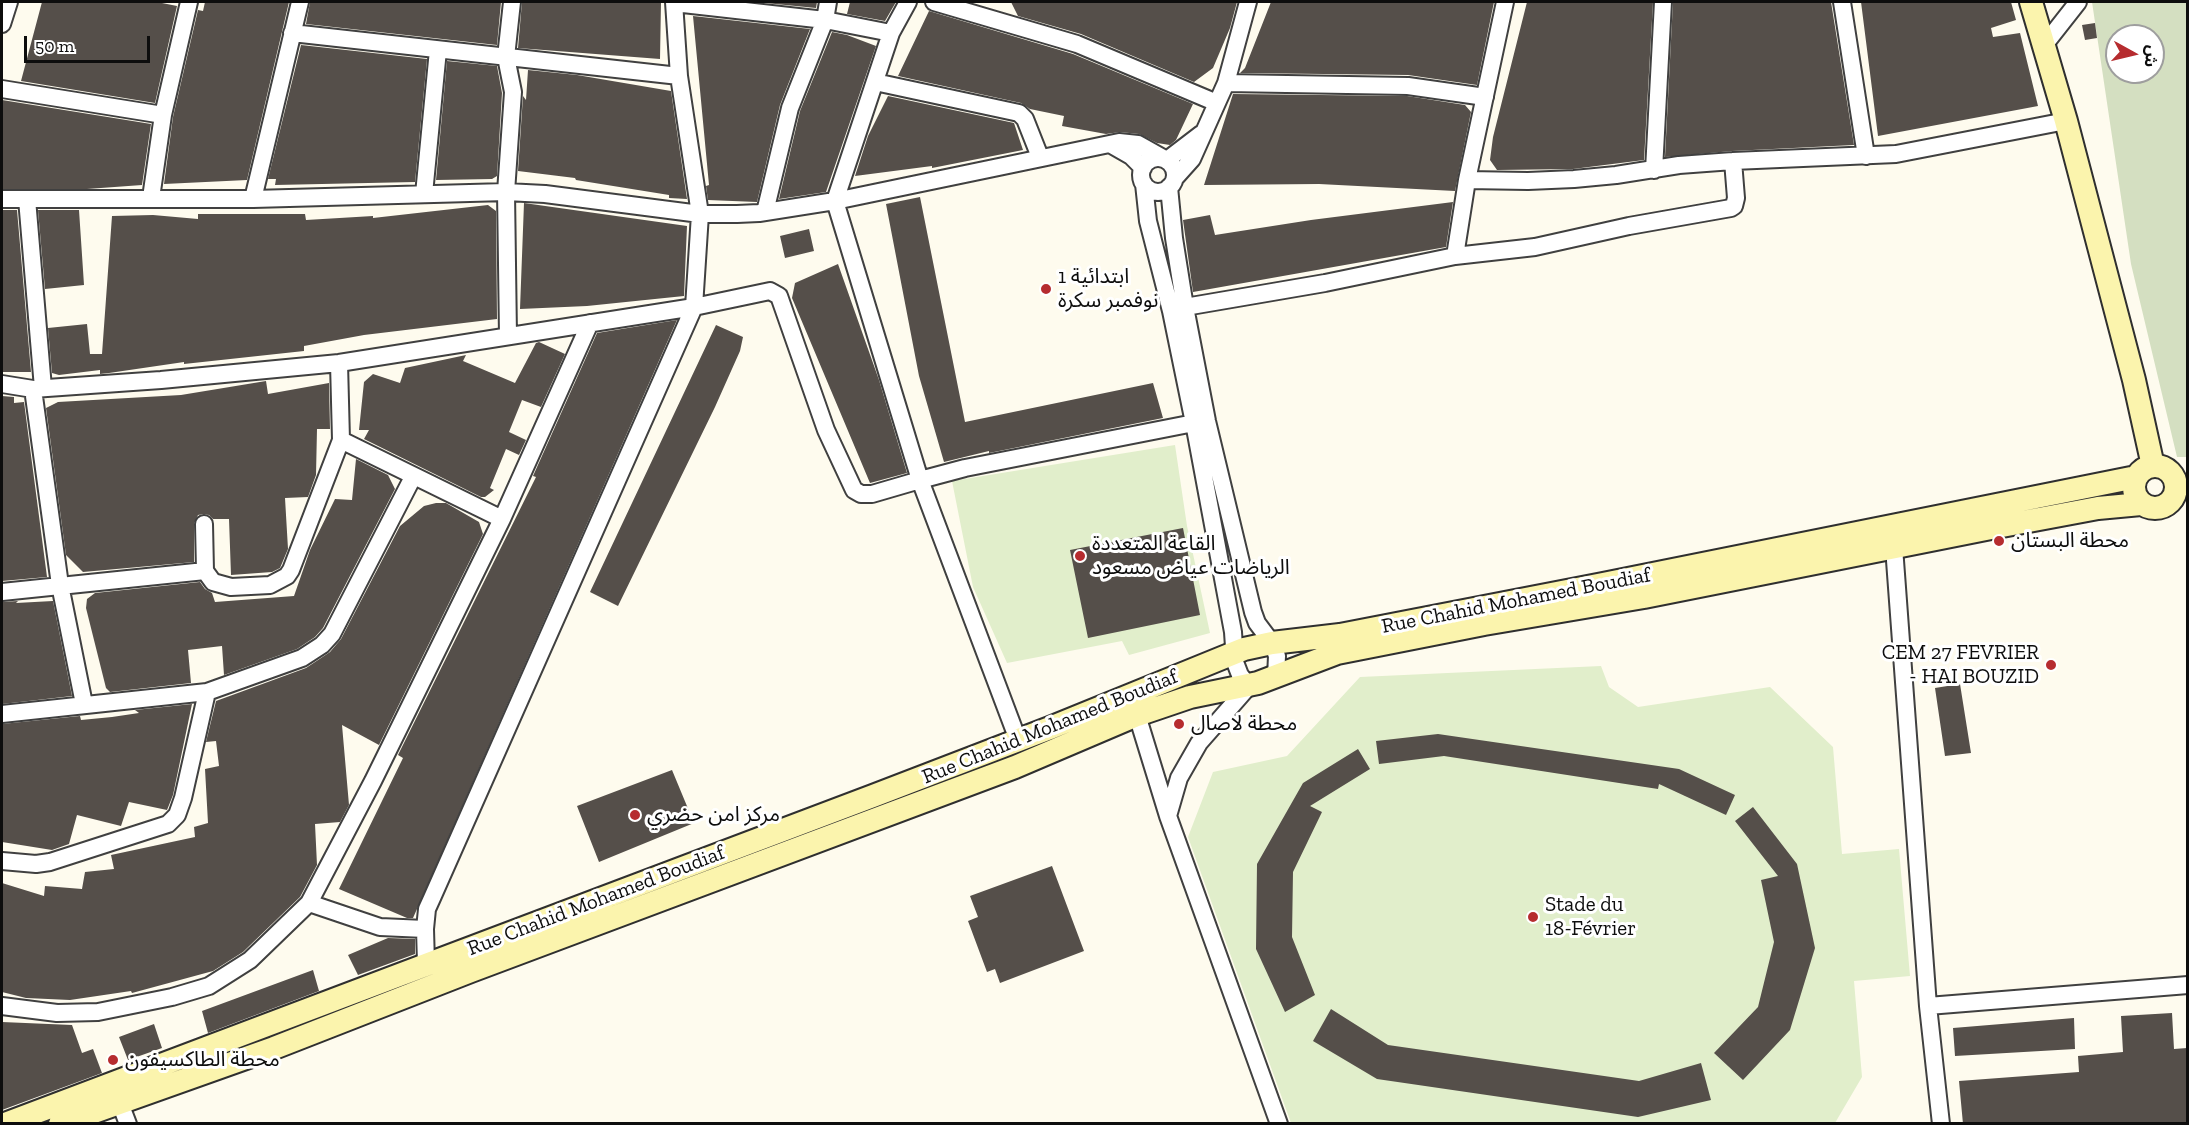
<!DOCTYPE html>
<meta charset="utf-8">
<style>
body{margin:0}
#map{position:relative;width:2189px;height:1125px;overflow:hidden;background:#fefbee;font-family:"Zilla Slab","Noto Sans Arabic",serif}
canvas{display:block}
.frame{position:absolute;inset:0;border:3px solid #0d0d0d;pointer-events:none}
.north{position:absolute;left:2105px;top:24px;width:60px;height:60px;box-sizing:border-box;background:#fff;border:2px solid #9e9e9e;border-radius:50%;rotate:98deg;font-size:16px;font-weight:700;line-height:24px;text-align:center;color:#0d0d0d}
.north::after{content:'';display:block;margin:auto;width:21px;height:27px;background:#b62c2f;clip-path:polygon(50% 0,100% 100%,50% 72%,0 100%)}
.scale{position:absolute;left:24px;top:36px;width:126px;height:27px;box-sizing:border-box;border:3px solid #0d0d0d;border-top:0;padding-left:8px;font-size:18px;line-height:21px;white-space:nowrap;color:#0d0d0d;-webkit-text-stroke:4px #fff;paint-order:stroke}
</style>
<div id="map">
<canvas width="2189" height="1125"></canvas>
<div class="frame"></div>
<div class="north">ش</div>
<div class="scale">50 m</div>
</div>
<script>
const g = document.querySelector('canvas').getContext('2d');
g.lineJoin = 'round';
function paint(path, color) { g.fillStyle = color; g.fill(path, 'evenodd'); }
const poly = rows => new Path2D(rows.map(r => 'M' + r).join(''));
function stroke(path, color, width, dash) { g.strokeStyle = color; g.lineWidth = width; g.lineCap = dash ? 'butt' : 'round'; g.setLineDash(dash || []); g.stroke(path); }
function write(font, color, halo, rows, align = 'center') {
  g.font = font + ' "Zilla Slab","Noto Sans Arabic",serif'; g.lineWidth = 6; g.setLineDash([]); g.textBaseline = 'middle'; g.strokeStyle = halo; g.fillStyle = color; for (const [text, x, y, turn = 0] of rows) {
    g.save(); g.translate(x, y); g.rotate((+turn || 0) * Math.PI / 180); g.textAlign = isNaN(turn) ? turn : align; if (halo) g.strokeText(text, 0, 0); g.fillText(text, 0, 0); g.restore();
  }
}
const cemetery = poly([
 [2092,2,2187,2,2187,457,2177,457,2131,264],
 [2117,36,2153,36,2153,72,2117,72]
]);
const pitch = poly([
 [1175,445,1187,526,1210,633,1129,655,1122,641,1007,663,973,587,952,481],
 [1601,666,1609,687,1638,707,1770,687,1833,747,1842,854,1899,849,1910,976,1854,981,1862,1077,1835,1123,1291,1123,1188,837,1213,772,1287,756,1360,677]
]);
const building = poly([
 [42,2,157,2,177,6,155,103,21,81],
 [205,2,289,2,247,180,164,184,173,117,198,10,203,11],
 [310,2,501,2,497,45,306,24],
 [522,2,661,2,660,59,518,48],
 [755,2,817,2,816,8],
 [850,2,896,2,885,21,847,14],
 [1011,2,1237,2,1230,28,1213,68,1194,82,1081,34,1018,16],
 [1271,2,1494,2,1477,85,1408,75,1240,73,1245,68],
 [1527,2,1653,2,1644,160,1573,169,1497,170,1490,160,1493,137],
 [1673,2,1831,2,1854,145,1732,151,1665,157],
 [1861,2,2011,2,2016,20,1991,28,1993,37,2020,33,2038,106,1878,136],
 [929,11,1073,54,1193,104,1176,140,1170,145,1157,143,1139,134,1120,132,1106,134,1062,126,1064,116,1030,109,1021,103,898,76],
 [693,16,810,29,780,105,757,202,708,200,706,186,709,185],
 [2095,23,2097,38,2085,40,2082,25],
 [832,32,847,35,876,46,826,192,779,199,800,111],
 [301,45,427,59,415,182,275,185,276,179,268,179],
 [447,61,497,66,502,93,497,176,492,179,436,180],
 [528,70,577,75,671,91,687,199,669,198,669,195,576,180,575,178,518,171,523,96,526,100],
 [1233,94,1407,96,1465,105,1471,112,1455,191,1319,184,1204,185],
 [888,96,1014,123,1023,150,932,168,932,166,855,176,868,136],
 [2,100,151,124,142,185,87,189,2,189],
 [920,197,965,422,1153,383,1163,418,989,453,989,451,944,462,919,376,886,204],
 [1453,202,1446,247,1193,292,1183,220,1210,215,1215,235,1311,220],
 [524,203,687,226,684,296,587,306,520,309],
 [488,205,496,211,497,319,364,335,304,346,304,351,184,364,184,362,109,373,100,374,100,370,59,375,52,373,48,328,87,324,90,354,102,354,112,216,153,215,198,219,198,214,305,214,306,220,373,216,373,218],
 [2,210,17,210,31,372,2,372],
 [38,210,79,210,84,285,45,289],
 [809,229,814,251,785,258,780,236],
 [838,264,879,380,907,473,870,483,792,298,795,283],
 [677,320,413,918,407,918,339,889,403,758,398,755,536,477,533,476,597,333],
 [716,325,743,337,740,351,715,407,618,606,590,592],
 [539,342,565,354,541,407,522,400,509,432,526,440,519,455,506,449,490,488,494,490,485,497,481,497,364,439,369,430,359,430,364,382,373,374,400,383,405,368,466,355,463,361,515,383,536,343],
 [266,381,268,394,329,383,330,429,317,429,316,475,308,497,285,498,288,549,280,568,272,572,231,575,229,519,213,519,209,515,203,514,198,515,194,524,194,562,83,572,66,555,46,408,58,402,181,395],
 [2,396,14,397,14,403,24,402,47,577,2,581],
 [356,459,388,475,395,489,323,628,315,637,297,649,224,675,222,646,188,650,191,683,110,692,106,688,86,608,87,599,95,593,200,582,205,589,212,593,215,602,294,596,310,550,335,499,352,500],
 [436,503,446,503,479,522,483,534,379,745,342,725,349,805,340,822,315,824,317,865,300,897,243,952,213,971,132,993,131,991,70,1000,26,998,2,992,2,883,44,896,45,886,82,889,85,872,114,869,111,855,195,837,194,827,208,823,205,769,219,766,216,741,206,742,216,701,306,668,330,652,341,639,400,526,424,506],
 [1183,528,1200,615,1088,638,1070,550],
 [18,601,16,603,53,601,72,696,2,704,2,602],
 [1960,684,1971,753,1945,756,1935,688],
 [192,704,173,795,167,810,129,802,121,826,77,815,69,844,52,850,2,842,2,724,80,716,81,720,112,717,139,713,135,710],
 [1438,734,1679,769,1735,795,1726,815,1659,784,1658,789,1444,756,1379,764,1376,741],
 [1358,749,1370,769,1310,806,1322,812,1293,872,1292,937,1315,995,1285,1012,1256,949,1257,864,1303,783],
 [672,770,694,823,599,862,577,806],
 [1753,807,1797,864,1815,948,1790,1030,1743,1080,1714,1053,1758,1007,1774,942,1761,880,1778,876,1735,821],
 [1052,866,1084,951,1000,983,995,969,987,972,968,921,978,917,970,896],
 [388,938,415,939,415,954,358,975,348,955],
 [313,970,319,991,208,1033,202,1011],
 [1331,1009,1388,1045,1639,1081,1701,1063,1711,1100,1638,1117,1377,1079,1313,1041],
 [2172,1013,2174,1049,2187,1048,2187,1124,1963,1124,1959,1081,2079,1072,2078,1056,2123,1052,2121,1016],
 [2074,1018,2075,1049,1955,1056,1953,1028],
 [2,1022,72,1025,82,1053,93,1049,102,1073,2,1110],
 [154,1024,162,1048,128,1060,119,1037]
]);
const street = poly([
 [934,2,1077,44,1217,103],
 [1842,2,1866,156],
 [674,3,825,20,891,33],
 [2,24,9,2],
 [292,33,679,76],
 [2045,44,2078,2],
 [875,82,1019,113,1025,119,1040,157],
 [1226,83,1408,86,1485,97],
 [2,89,163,115],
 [1110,144,1131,156,1143,168],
 '1141 175a17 17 0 1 1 34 0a17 17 0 1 1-34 0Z',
 [1167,160,1201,134],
 [1654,170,1663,2],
 [1175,178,1192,159,1217,103,1226,83,1248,2],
 [1467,180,1528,181,1574,179,1616,175,1679,165,1733,161,1896,154,2066,121],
 [1144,184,1148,221,1171,311,1194,423,1233,632,1235,662,1240,675,1249,686,1199,743,1179,778,1168,816],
 [1169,187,1174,238,1185,307,1207,421,1253,612,1257,623,1272,643,1277,656,1276,677],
 [424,194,438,50],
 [151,198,163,115,189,2],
 [2,199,253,199,506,192,545,194,700,214,737,214,759,213,835,201,1119,142,1138,144,1163,158],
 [27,199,43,388],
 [253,199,300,2],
 [765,212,790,108,825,20,828,2],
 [1455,256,1467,180,1505,2],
 [1185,307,1325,283,1455,256,1535,247,1629,226,1731,208,1734,206,1736,198,1733,161],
 [508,336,506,192,513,92,506,57,512,2],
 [2,384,33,389,161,380,339,363,694,307,770,291,779,296,826,430,854,490,861,494,872,494,920,480,835,201,891,33,908,2],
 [33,389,60,585,84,704],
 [341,440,502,519],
 [204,524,205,571,213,582,231,587,270,585,287,576,291,570,341,440,339,363],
 [1894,547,1928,1006,1941,1124],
 [2,592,205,571],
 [2,714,207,692,302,658,322,645,332,634,413,477],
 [1137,715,1168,816,1279,1124],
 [1018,740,920,480,965,468,1194,423],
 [2,861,36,864,50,862,168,824,177,815,183,798,207,692],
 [309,903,380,927,425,929],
 [426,964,425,929,427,909,432,898,694,307,700,214,679,76,674,2],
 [2,1006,57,1013,98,1012,172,997,209,986,250,960,309,903,373,781,502,519,590,323],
 [1928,1006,2188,985],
 [120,1103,128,1124]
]);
const secondary = poly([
 [2031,2,2066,121,2134,380,2153,466],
 '2134 487a21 21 0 1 1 42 0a21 21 0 1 1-42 0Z',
 [5,1124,873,796,1050,728,1244,649,1272,643,1340,635,1603,584,2136,477],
 [60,1124,274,1048,471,971,1015,767,1137,715,1190,697,1258,683,1337,653,1484,624,1644,597,1991,528,2098,508,2141,504]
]);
const markers = [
 [1046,289,6,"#b62c2f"],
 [1999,541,6,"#b62c2f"],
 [1080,556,6,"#b62c2f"],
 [2051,665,6,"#b62c2f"],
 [1179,724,6,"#b62c2f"],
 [635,815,6,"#b62c2f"],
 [1533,917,6,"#b62c2f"],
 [113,1060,6,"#b62c2f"]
];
const poiNames = [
 ["ابتدائية 1",1058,277],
 ["نوفمبر سكرة",1058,301],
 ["محطة البستان",2011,541],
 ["القاعة المتعددة",1092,544],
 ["الرياضات عياض مسعود",1092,568],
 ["CEM 27 FEVRIER",2039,653,"right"],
 ["- HAI BOUZID",2039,677,"right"],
 ["محطة لاصال",1191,724],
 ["مركز امن حضري",647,815],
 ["Stade du",1545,905],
 ["18-Février",1545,929],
 ["محطة الطاكسيفون",125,1060]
];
const streetNames = [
 ["Rue Chahid Mohamed Boudiaf",1516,601,-11],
 ["Rue Chahid Mohamed Boudiaf",1050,727,-22],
 ["Rue Chahid Mohamed Boudiaf",596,901,-21]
];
paint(cemetery, '#d4dfc1');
paint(pitch, '#e1eecb');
paint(building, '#554f4a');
stroke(street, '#404040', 20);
stroke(secondary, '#2f2f2f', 26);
stroke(street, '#fff', 16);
stroke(secondary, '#fbf4ad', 22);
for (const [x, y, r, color] of markers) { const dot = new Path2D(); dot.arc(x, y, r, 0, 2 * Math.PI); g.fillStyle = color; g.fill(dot); stroke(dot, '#fff', 2); }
write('21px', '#0d0d0d', '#fff', poiNames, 'left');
write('21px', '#0d0d0d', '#fff', streetNames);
</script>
